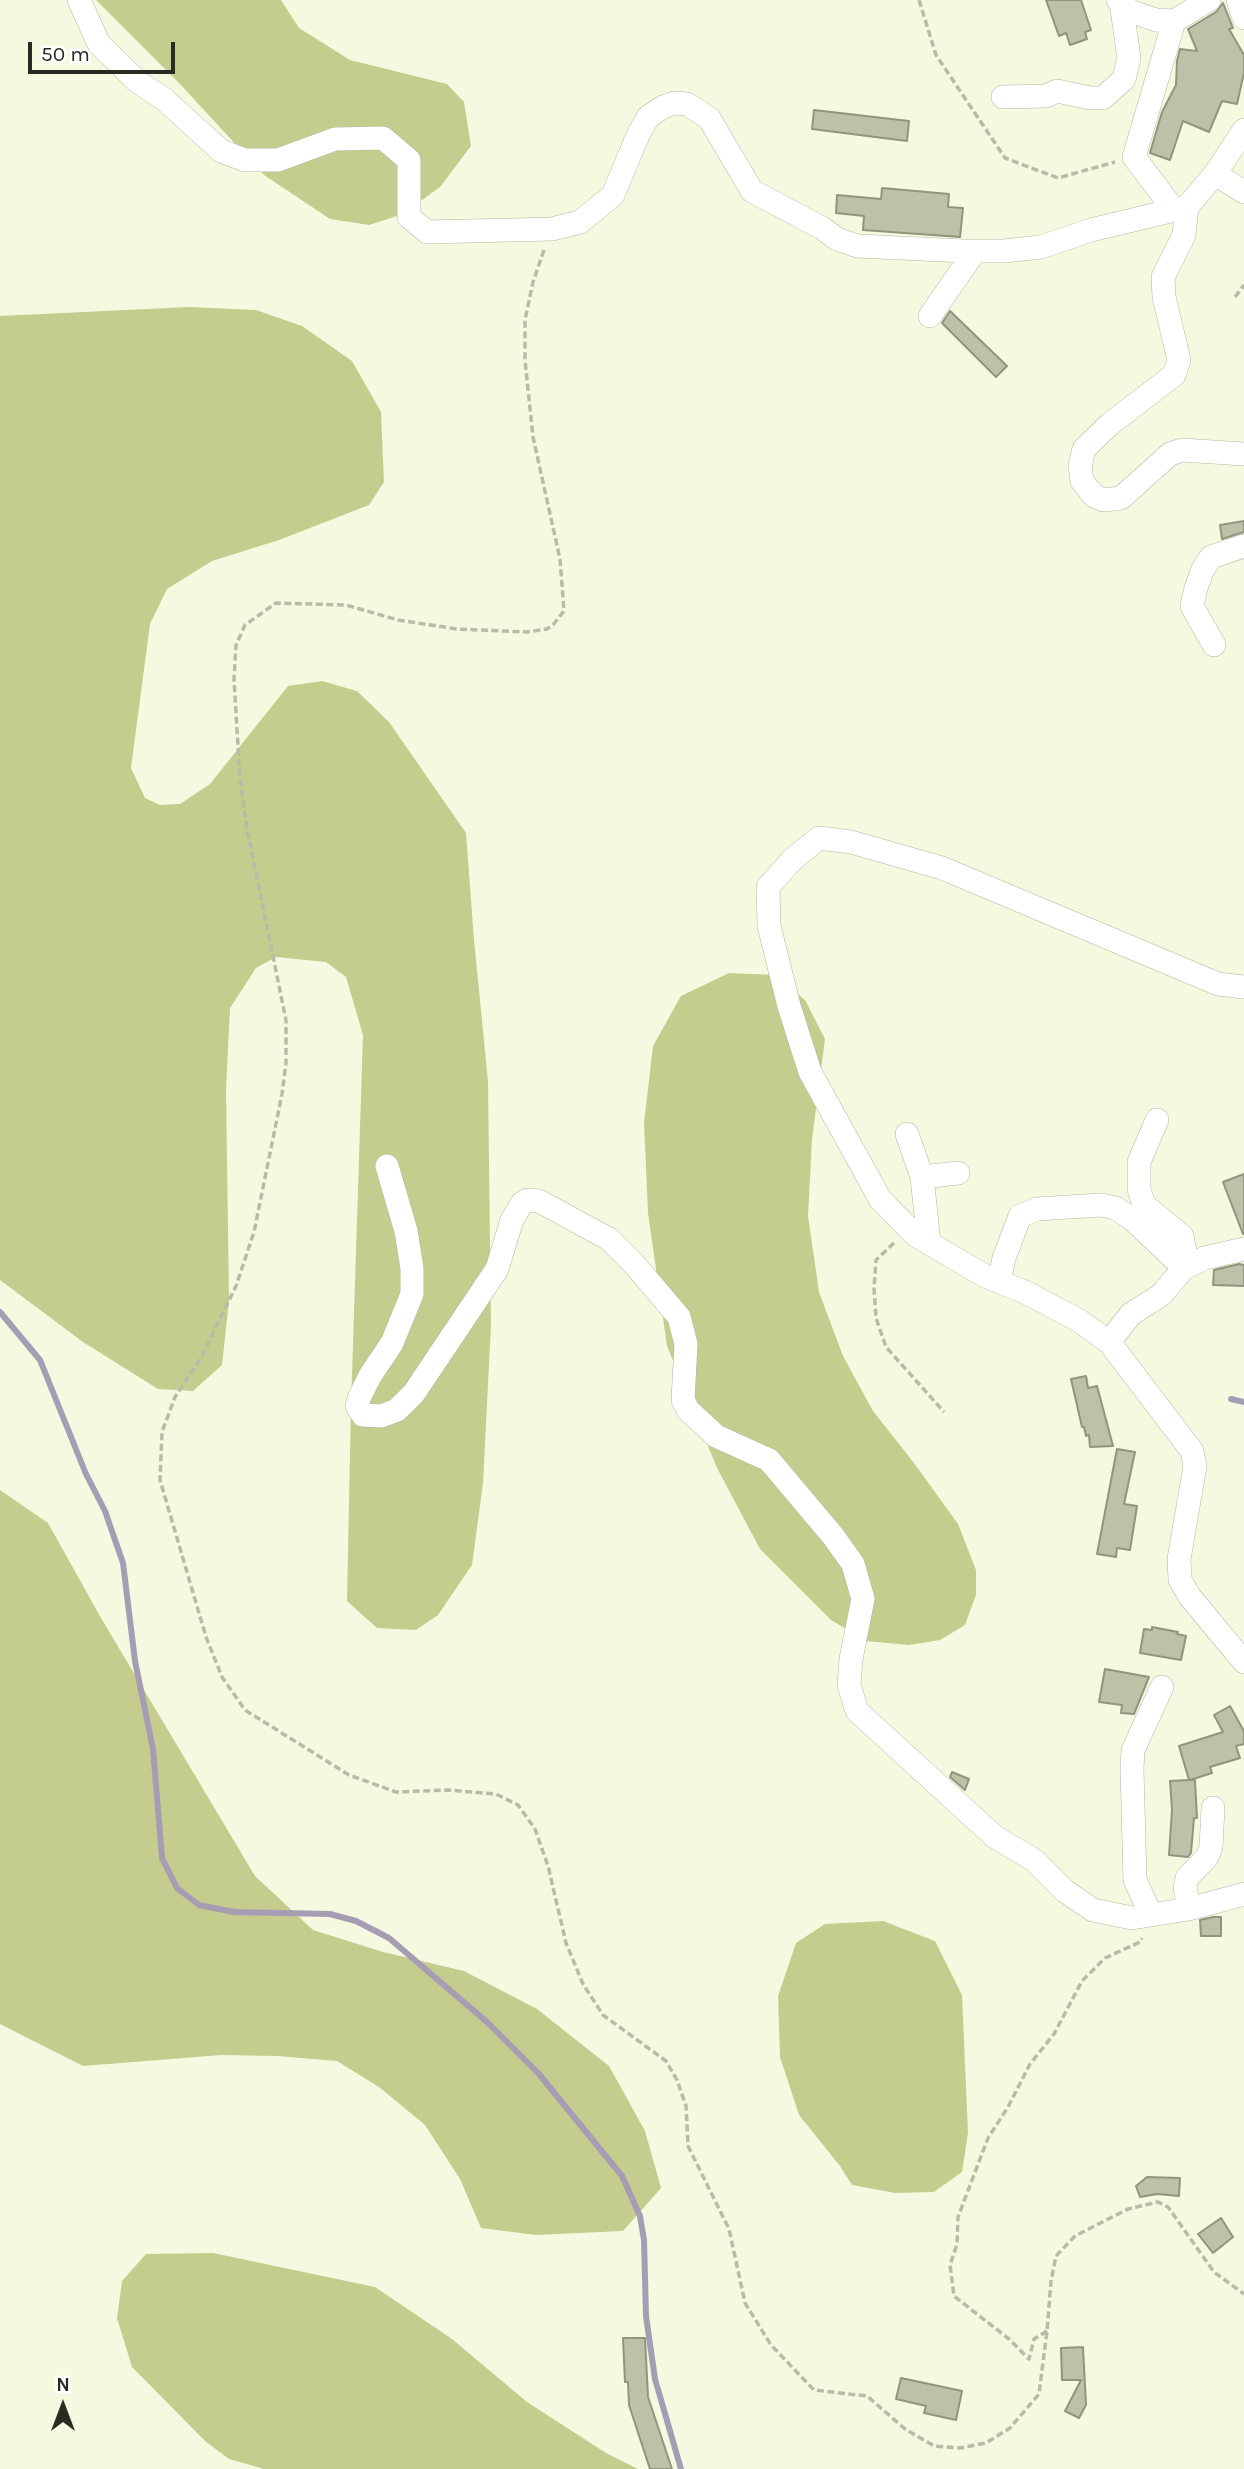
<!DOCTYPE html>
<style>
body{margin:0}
#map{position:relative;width:1244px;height:2469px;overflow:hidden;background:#f5f9df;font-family:Karla,sans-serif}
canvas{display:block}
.north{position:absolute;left:28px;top:2371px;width:70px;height:70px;-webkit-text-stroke:5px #fff;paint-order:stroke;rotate:0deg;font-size:19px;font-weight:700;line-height:28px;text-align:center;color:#292b21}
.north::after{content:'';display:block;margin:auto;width:24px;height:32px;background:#292b21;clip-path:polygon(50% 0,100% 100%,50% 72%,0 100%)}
.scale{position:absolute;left:28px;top:42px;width:147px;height:32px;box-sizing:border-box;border:4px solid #292b21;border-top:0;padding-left:9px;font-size:21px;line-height:24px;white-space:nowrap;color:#292b21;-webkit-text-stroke:5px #fff;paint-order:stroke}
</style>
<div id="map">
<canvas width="1244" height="2469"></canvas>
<div class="north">N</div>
<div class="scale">50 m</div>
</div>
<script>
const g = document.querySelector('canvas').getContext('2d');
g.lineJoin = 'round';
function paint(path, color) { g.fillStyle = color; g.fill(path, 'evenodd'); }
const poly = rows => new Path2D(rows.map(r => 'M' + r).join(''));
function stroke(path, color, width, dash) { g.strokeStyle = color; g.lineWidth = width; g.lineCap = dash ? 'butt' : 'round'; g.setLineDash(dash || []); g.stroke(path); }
const green = poly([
 [96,0,281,0,299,28,350,60,447,84,464,102,471,146,440,187,403,214,369,225,330,219,264,175,180,84],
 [189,307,256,310,302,326,352,361,381,412,384,482,369,505,279,540,212,561,167,589,150,624,131,768,145,798,160,805,180,804,210,784,288,686,322,681,357,691,389,722,466,833,474,940,488,1081,491,1325,483,1483,472,1565,438,1615,416,1630,377,1628,347,1601,351,1405,363,1035,346,977,326,962,276,957,256,968,230,1008,226,1089,229,1301,222,1365,193,1391,158,1389,83,1342,0,1280,0,316],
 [729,973,775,975,805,1000,825,1039,812,1139,808,1216,819,1292,843,1356,873,1411,914,1463,958,1524,976,1570,976,1595,965,1625,940,1640,909,1645,866,1641,831,1620,760,1549,717,1468,667,1346,648,1213,644,1123,653,1046,681,996],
 [0,1490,48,1523,101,1618,255,1876,313,1930,383,1952,464,1971,537,2009,609,2066,645,2131,661,2188,623,2231,536,2235,481,2228,460,2179,425,2125,379,2087,337,2061,277,2056,221,2055,83,2066,0,2024],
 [883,1921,935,1941,962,1995,968,2133,962,2172,934,2192,895,2193,852,2185,840,2166,799,2115,780,2057,778,1996,796,1943,825,1924],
 [213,2253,375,2287,452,2339,527,2402,606,2453,638,2469,264,2469,229,2459,205,2441,132,2367,117,2318,122,2281,146,2254]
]);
const stream = poly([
 [0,1312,40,1360,86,1474,105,1511,123,1563,135,1661,153,1749,162,1858,177,1888,199,1905,234,1912,330,1914,356,1921,389,1938,487,2022,539,2074,622,2176,640,2216,644,2240,646,2316,655,2379,681,2469],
 [1231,1399,1244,1402]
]);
const building = poly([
 [1046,0,1081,0,1091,30,1085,32,1087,39,1070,45,1066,33,1059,36,1046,0],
 [1223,3,1233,28,1229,29,1244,55,1244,73,1237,104,1222,101,1209,132,1183,121,1170,160,1150,153,1162,112,1176,85,1177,61,1180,49,1197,51,1188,29,1216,12,1223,3],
 [814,110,909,121,907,141,812,129,814,110],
 [882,188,949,194,948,207,963,208,960,237,863,230,864,216,836,213,837,195,881,199,882,188],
 [950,311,1007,366,996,377,942,323,950,311],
 [1244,521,1244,532,1222,539,1220,525,1244,521],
 [1244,1174,1244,1234,1243,1234,1223,1182,1244,1174],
 [1239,1264,1244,1265,1244,1286,1213,1285,1214,1270,1239,1264],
 [1086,1376,1088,1388,1097,1386,1113,1446,1090,1447,1089,1435,1086,1436,1084,1427,1082,1427,1071,1379,1086,1376],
 [1117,1449,1135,1452,1124,1504,1137,1506,1130,1550,1117,1548,1116,1557,1097,1554,1117,1449],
 [1152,1627,1178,1632,1177,1634,1186,1636,1181,1660,1140,1653,1144,1629,1152,1630,1152,1627],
 [1105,1669,1149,1677,1134,1714,1121,1713,1122,1705,1099,1702,1105,1669],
 [1230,1706,1244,1731,1244,1744,1236,1746,1240,1758,1210,1767,1212,1773,1190,1780,1195,1780,1197,1818,1194,1818,1191,1853,1188,1857,1169,1855,1172,1810,1170,1781,1189,1780,1179,1746,1223,1732,1214,1715,1230,1706],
 [952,1772,969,1779,965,1790,950,1777,952,1772],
 [1213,1917,1221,1917,1221,1936,1201,1936,1200,1920,1213,1917],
 [1147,2177,1180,2178,1179,2196,1157,2194,1140,2197,1136,2186,1147,2177],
 [1221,2218,1233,2237,1213,2253,1198,2234,1221,2218],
 [623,2338,645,2338,648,2397,672,2469,650,2469,629,2405,628,2382,625,2382,623,2338],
 [1083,2347,1086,2405,1079,2418,1065,2411,1081,2380,1062,2380,1061,2348,1083,2347],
 [901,2378,962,2391,956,2420,924,2413,926,2406,896,2399,901,2378]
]);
const path = poly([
 [919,0,936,55,1005,158,1058,178,1115,162],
 [544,250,533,282,525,320,525,360,533,437,560,559,564,611,553,625,547,629,527,632,457,629,398,620,346,605,276,603,245,625,236,645,234,680,240,779,247,829,286,1020,286,1063,282,1094,254,1232,236,1286,201,1358,175,1397,162,1432,160,1480,206,1637,222,1677,245,1710,349,1775,396,1792,448,1790,496,1794,518,1805,535,1829,548,1866,566,1943,583,1984,603,2015,666,2061,677,2080,686,2106,688,2146,729,2229,745,2303,771,2345,814,2390,867,2396,905,2429,934,2446,960,2448,986,2443,1010,2428,1039,2394,1047,2331,1051,2281,1056,2256,1075,2236,1128,2209,1158,2202,1168,2207,1214,2272,1244,2294],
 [1235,297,1244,285],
 [894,1243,876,1260,874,1288,876,1318,886,1347,944,1412],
 [1047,2331,1034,2339,1029,2359,1009,2339,954,2296,950,2265,957,2244,958,2217,988,2138,1008,2107,1030,2064,1054,2034,1082,1981,1105,1958,1140,1942,1142,1938]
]);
const minor = poly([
 [79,0,99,44,138,82,164,99,221,151,245,160,278,160,335,139,383,138,409,160,409,217,427,232,552,229,580,222,613,195,638,135,648,117,663,107,674,103,687,104,709,118,752,191,822,228,837,239,857,246,964,251,1004,251,1041,247,1091,230,1187,207],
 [1118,0,1130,11,1156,20,1174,21,1209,0],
 [1238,0,1244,18],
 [1174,21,1134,157,1174,210],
 [1003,97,1046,96,1057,91,1090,98,1103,98,1124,79,1129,58,1121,2],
 [1244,130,1215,174,1187,207,1184,235,1163,277,1164,297,1179,360,1174,375,1110,424,1084,449,1080,466,1082,481,1094,496,1104,500,1121,498,1170,454,1182,450,1244,454],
 [1215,174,1244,192],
 [930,316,975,251],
 [1214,645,1192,606,1196,588,1203,569,1211,557,1244,546],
 [1244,987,1218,984,942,868,851,842,819,838,793,859,768,887,769,926,789,1006,810,1072,880,1199,915,1235,985,1276,1027,1293,1078,1320,1109,1342,1192,1451,1195,1466,1179,1559,1180,1580,1190,1597,1244,1662],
 [907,1134,922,1177,929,1243],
 [387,1166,406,1231,412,1268,412,1294,392,1343,370,1376,360,1396,357,1406,363,1415,381,1416,397,1410,414,1393,497,1269,512,1220,522,1203,527,1200,539,1201,609,1239,634,1264,679,1317,686,1344,683,1400,688,1410,716,1436,769,1460,833,1536,853,1564,863,1599,851,1659,849,1685,857,1711,995,1837,1034,1860,1065,1891,1093,1910,1132,1918,1189,1909,1244,1894],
 [922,1177,958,1173],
 [999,1282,1004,1258,1020,1216,1037,1209,1101,1205,1116,1208,1133,1220,1184,1268,1205,1258,1244,1249],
 [1109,1342,1131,1314,1161,1295,1184,1268,1185,1252,1182,1236,1144,1205,1139,1189,1139,1162,1157,1120],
 [1189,1909,1185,1888,1187,1878,1207,1857,1211,1847,1213,1808],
 [1151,1915,1135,1880,1132,1769,1133,1750,1162,1687]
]);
paint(green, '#c4cd8d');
stroke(stream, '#a59db3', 6);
paint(building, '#bdc1a8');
stroke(building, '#91957d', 2);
stroke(minor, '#b3b79e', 24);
stroke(path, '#b8bba6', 3.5, [7, 3.5]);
stroke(minor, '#fff', 23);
</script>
